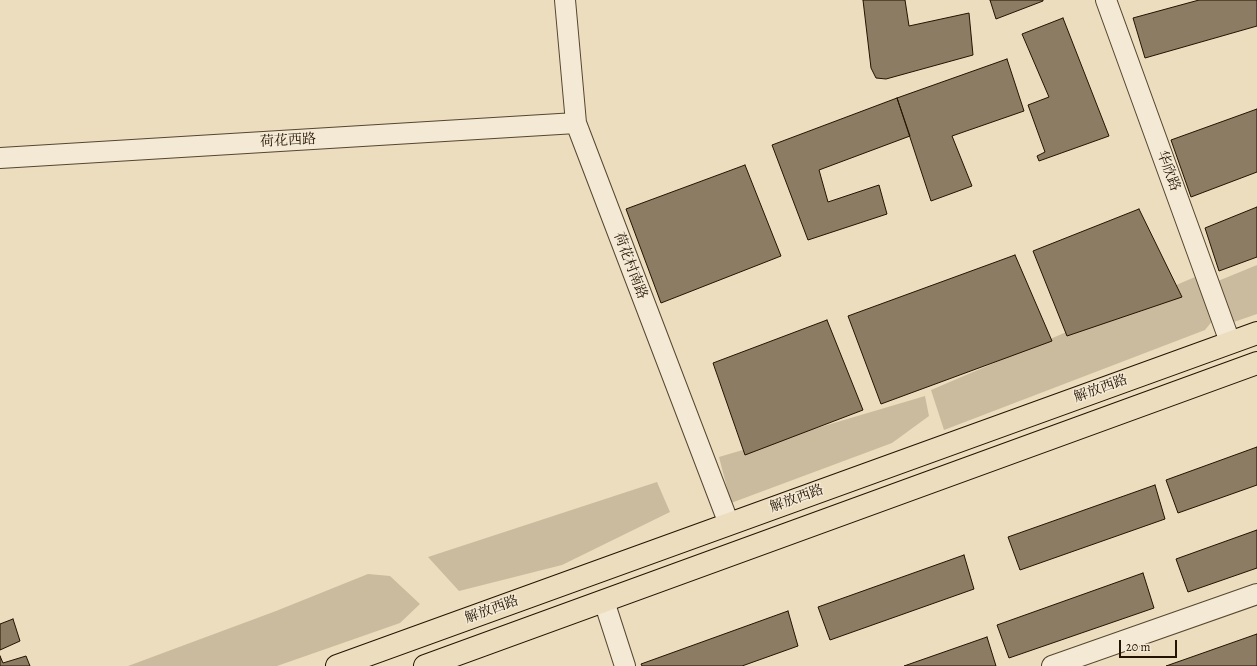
<!DOCTYPE html>
<meta charset="utf-8">
<style>
body{margin:0}
#map{position:relative;width:1257px;height:666px;overflow:hidden;background:#ecddbe;font-family:Alegreya,serif}
canvas{display:block}
.scale{position:absolute;left:1119px;top:640px;width:58px;height:18px;box-sizing:border-box;border:2px solid #231301;border-top:0;padding-left:5px;font-size:12px;line-height:14px;white-space:nowrap;color:#231301;-webkit-text-stroke:3px #f3e9d5;paint-order:stroke}
</style>
<div id="map">
<canvas width="1257" height="666"></canvas>
<div class="scale">20 m</div>
</div>
<script>
const g = document.querySelector('canvas').getContext('2d');
g.lineJoin = 'round';
function paint(path, color) { g.fillStyle = color; g.fill(path, 'evenodd'); }
const poly = rows => new Path2D(rows.map(r => 'M' + r).join(''));
function stroke(path, color, width, dash) { g.strokeStyle = color; g.lineWidth = width; g.lineCap = dash ? 'butt' : 'round'; g.setLineDash(dash || []); g.stroke(path); }
function write(font, color, halo, rows, align = 'center') {
  g.font = font + ' Alegreya,"Noto Serif SC",serif'; g.lineWidth = 3; g.setLineDash([]); g.textBaseline = 'middle'; g.strokeStyle = halo; g.fillStyle = color; for (const [text, x, y, turn = 0] of rows) {
    g.save(); g.translate(x, y); g.rotate((+turn || 0) * Math.PI / 180); g.textAlign = isNaN(turn) ? turn : align; if (halo) g.strokeText(text, 0, 0); g.fillText(text, 0, 0); g.restore();
  }
}
const green = poly([
 [1257,265,1257,314,1231,323,1218,281],
 [1195,277,1213,320,1205,330,944,430,931,390],
 [925,396,929,416,892,443,731,503,719,457],
 [657,482,670,512,562,565,459,591,428,557],
 [368,574,390,576,420,604,400,623,277,666,128,666,276,611]
]);
const building = poly([
 [863,0,905,0,909,26,969,13,973,55,886,79,876,78,871,68,863,0],
 [990,0,1043,0,1043,1,996,19,990,0],
 [1199,0,1257,0,1257,26,1145,58,1133,18,1199,0],
 [1063,18,1109,136,1039,161,1037,156,1045,152,1028,105,1049,97,1022,34,1063,18],
 [1007,59,1024,111,952,136,972,186,931,201,897,98,1007,59],
 [897,98,910,136,819,170,828,202,879,185,887,214,808,240,772,145,897,98],
 [1257,109,1257,172,1191,197,1171,140,1257,109],
 [745,165,781,256,661,303,626,209,745,165],
 [1257,207,1257,257,1219,271,1205,228,1257,207],
 [1139,209,1182,297,1067,336,1033,251,1139,209],
 [1015,255,1052,341,881,404,848,316,1015,255],
 [827,320,863,410,745,455,713,363,827,320],
 [1257,447,1257,485,1178,513,1166,480,1257,447],
 [1155,485,1165,519,1020,570,1008,537,1155,485],
 [1257,530,1257,568,1188,592,1176,559,1257,530],
 [964,555,974,589,830,640,818,607,964,555],
 [1143,573,1154,608,1009,658,997,625,1143,573],
 [788,611,798,646,742,666,642,666,641,664,788,611],
 [13,619,20,641,0,650,0,624,13,619],
 [1257,634,1257,666,1166,666,1257,634],
 [987,637,996,666,904,666,987,637],
 [0,656,3,663,26,656,30,666,0,666,0,656]
]);
const street = poly([
 [565,0,576,123,729,524],
 [1106,0,1230,342],
 [0,158,576,123],
 [604,601,625,666],
 [1052,666,1257,594]
]);
const primary = poly([
 [337,666,1257,333],
 [425,666,1257,363]
]);
const streetNames = [
 ["荷花西路",288,141,-3],
 ["华欣路",1168,171,70],
 ["荷花村南路",630,266,69],
 ["解放西路",1101,389,-20],
 ["解放西路",797,499,-20],
 ["解放西路",492,610,-20]
];
paint(green, '#cabb9e');
paint(building, '#8c7c63');
stroke(building, '#231301', 1);
stroke(street, '#554630', 22);
stroke(primary, '#231301', 24);
stroke(street, '#f3e9d5', 20);
stroke(primary, '#ecddbe', 22);
write('14px', '#231301', '#f3e9d5', streetNames);
</script>
